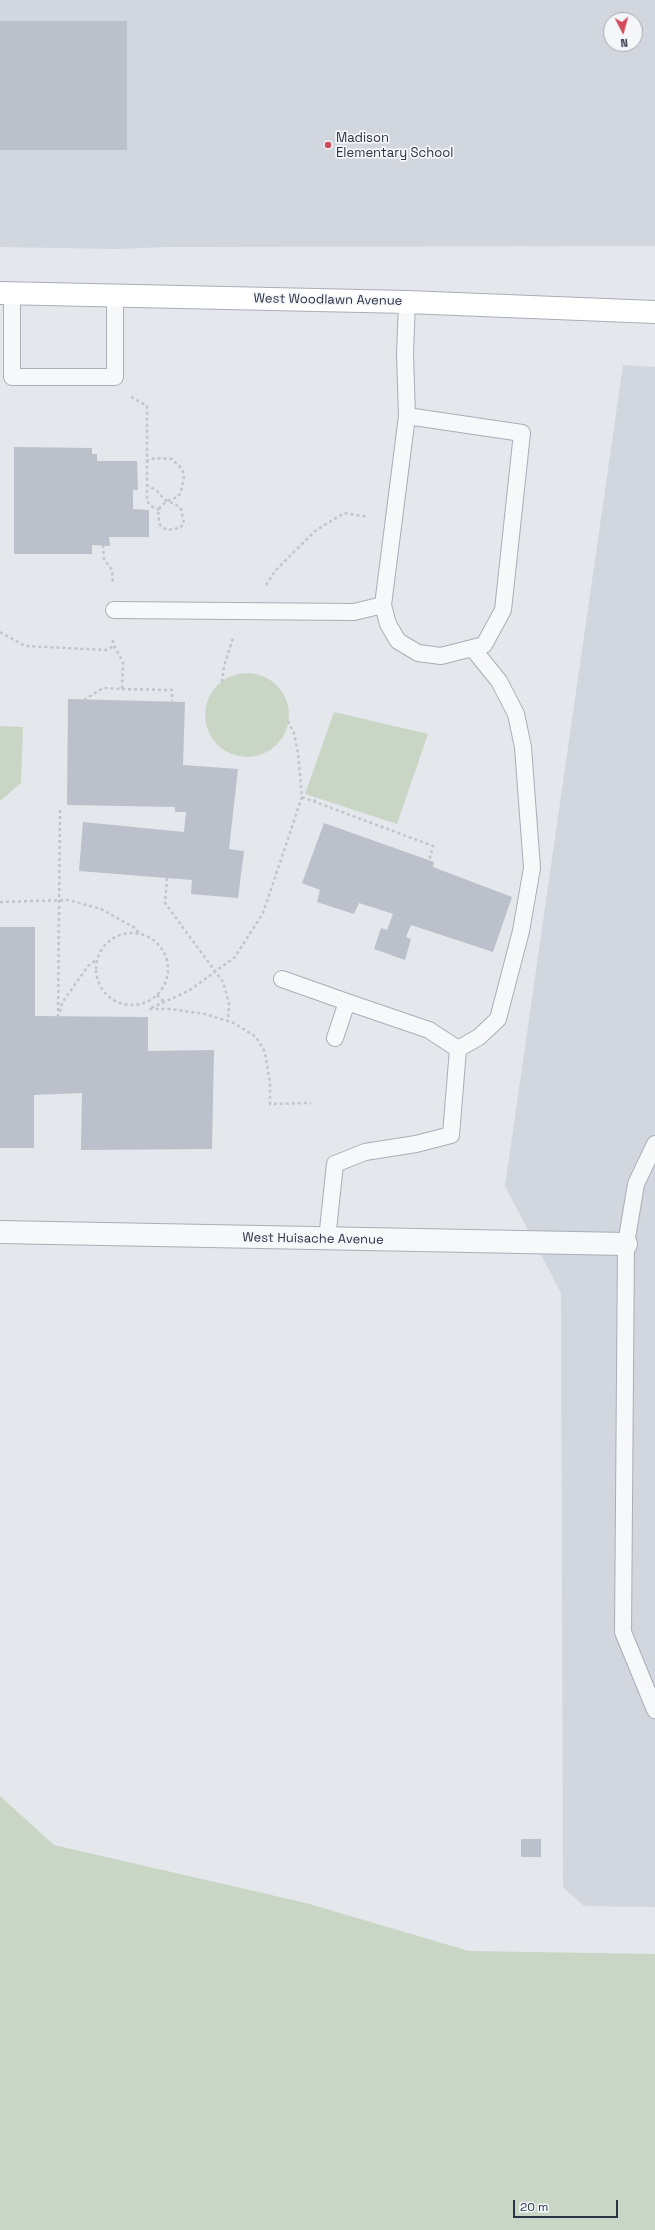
<!DOCTYPE html>
<style>
body{margin:0}
#map{position:relative;width:655px;height:2230px;overflow:hidden;background:#e4e7ec;font-family:"Space Grotesk",sans-serif}
canvas{display:block}
.north{position:absolute;left:603px;top:12px;width:40px;height:40px;box-sizing:border-box;background:#f4f6f9;border:1px solid #a4a8b1;border-radius:50%;rotate:174deg;font-size:11px;font-weight:700;line-height:16px;text-align:center;color:#2b3445}
.north::after{content:'';display:block;margin:auto;width:14px;height:18px;background:#d1495b;clip-path:polygon(50% 0,100% 100%,50% 72%,0 100%)}
.scale{position:absolute;left:513px;top:2200px;width:105px;height:18px;box-sizing:border-box;border:2px solid #2b3445;border-top:0;padding-left:5px;font-size:12px;line-height:14px;white-space:nowrap;color:#2b3445;-webkit-text-stroke:3px #f4f6f9;paint-order:stroke}
</style>
<div id="map">
<canvas width="655" height="2230"></canvas>
<div class="north">N</div>
<div class="scale">20 m</div>
</div>
<script>
const g = document.querySelector('canvas').getContext('2d');
g.lineJoin = 'round';
function paint(path, color) { g.fillStyle = color; g.fill(path, 'evenodd'); }
const poly = rows => new Path2D(rows.map(r => 'M' + r).join(''));
function stroke(path, color, width, dash) { g.strokeStyle = color; g.lineWidth = width; g.lineCap = dash ? 'butt' : 'round'; g.setLineDash(dash || []); g.stroke(path); }
function write(font, color, halo, rows, align = 'center') {
  g.font = font + ' "Space Grotesk",sans-serif'; g.lineWidth = 3.5; g.setLineDash([]); g.textBaseline = 'middle'; g.strokeStyle = halo; g.fillStyle = color; for (const [text, x, y, turn = 0] of rows) {
    g.save(); g.translate(x, y); g.rotate((+turn || 0) * Math.PI / 180); g.textAlign = isNaN(turn) ? turn : align; if (halo) g.strokeText(text, 0, 0); g.fillText(text, 0, 0); g.restore();
  }
}
const built = poly([
 [0,0,655,0,655,246,167,247,117,249,0,247],
 [611,20,635,20,635,44,611,44],
 [623,365,655,367,655,1907,584,1906,563,1887,561,1293,505,1186]
]);
const green = poly([
 '205 715a42 42 0 1 1 84 0a42 42 0 1 1-84 0Z',
 [334,712,428,734,397,824,305,794],
 [0,726,23,727,21,783,0,801],
 [0,1796,54,1845,306,1903,469,1951,655,1954,655,2230,0,2230]
]);
const building = poly([
 [0,21,127,21,127,150,0,150],
 [14,447,92,448,92,454,97,454,97,461,137,461,138,490,133,490,133,509,149,510,149,537,109,537,110,546,92,545,92,554,14,554],
 [68,699,185,702,183,765,238,769,229,849,244,851,238,898,191,894,192,880,79,871,83,822,184,832,186,812,175,812,175,807,67,805],
 [324,823,434,862,433,867,512,897,493,952,411,925,406,937,411,939,405,960,374,949,381,928,387,930,393,914,359,903,354,914,317,902,320,890,302,883],
 [0,927,35,927,35,1016,148,1017,148,1051,214,1050,212,1149,81,1150,82,1093,34,1095,34,1148,0,1148],
 [521,1839,541,1839,541,1857,521,1857]
]);
const path = poly([
 [131,397,147,406,147,501,151,506,160,510],
 [146,461,155,458,172,459,182,469,184,476,181,492,178,497,167,501,160,507,158,515,160,525,167,530,180,528,184,523,181,509,175,504,167,501,163,498,157,491,147,485],
 [103,545,104,559,112,570,113,584],
 [266,585,275,571,315,531,344,513,368,517],
 [0,632,25,646,106,650,114,646],
 [222,682,224,666,233,638],
 [122,689,172,690,172,701],
 [84,700,103,688,122,689,123,662,113,644,113,637],
 [288,721,294,733,298,753,302,797,263,913,235,957,190,990,149,1009,170,1009,205,1014,234,1023,256,1037,265,1052,270,1083,270,1104,311,1103],
 [302,797,433,846,429,861],
 [314,802,316,797],
 [167,878,165,903,223,982,229,1003,228,1021],
 [0,902,68,900,101,909,135,928,140,935],
 '96 969a36 36 0 1 1 72 0a36 36 0 1 1-72 0Z',
 [157,995,163,1001],
 [60,1012,62,1003,88,966,97,959],
 [58,1017,60,808]
]);
const lane = poly([
 [12,293,12,377,115,377,115,297],
 [407,302,405,354,407,416,522,433,503,610,484,645,441,656,418,653,398,641,388,624,383,605,407,416],
 [114,610,354,612,383,605],
 [282,979,347,1002],
 [335,1038,347,1002,429,1030,458,1049],
 [655,1144,636,1184,626,1244,623,1632,655,1710],
 [327,1239,335,1164,365,1152,416,1144,451,1135,458,1049,479,1037,498,1019,521,931,532,868,523,747,516,714,499,681,473,649]
]);
const street = poly([
 [0,1232,626,1244]
]);
const secondary = poly([
 [0,293,407,302,655,312]
]);
const markers = [
 [328,145,4,"#d1495b"]
];
const poiNames = [
 ["Madison",336,138],
 ["Elementary School",336,153]
];
const streetNames = [
 ["West Woodlawn Avenue",328,300,1],
 ["West Huisache Avenue",313,1239,1]
];
paint(built, '#d2d6de');
paint(green, '#c9d6c5');
paint(building, '#bbc0ca');
stroke(lane, '#a9aeb7', 18);
stroke(street, '#a9aeb7', 24);
stroke(secondary, '#a9aeb7', 24);
stroke(path, '#c2c5cb', 2.5, [3, 3]);
stroke(lane, '#f7f8fa', 16);
stroke(street, '#f7f8fa', 22);
stroke(secondary, '#fff', 22);
for (const [x, y, r, color] of markers) { const dot = new Path2D(); dot.arc(x, y, r, 0, 2 * Math.PI); g.fillStyle = color; g.fill(dot); stroke(dot, '#f4f6f9', 1.5); }
write('13px', '#2b3445', '#f4f6f9', poiNames, 'left');
write('13px', '#2b3445', '#f4f6f9', streetNames);
</script>
